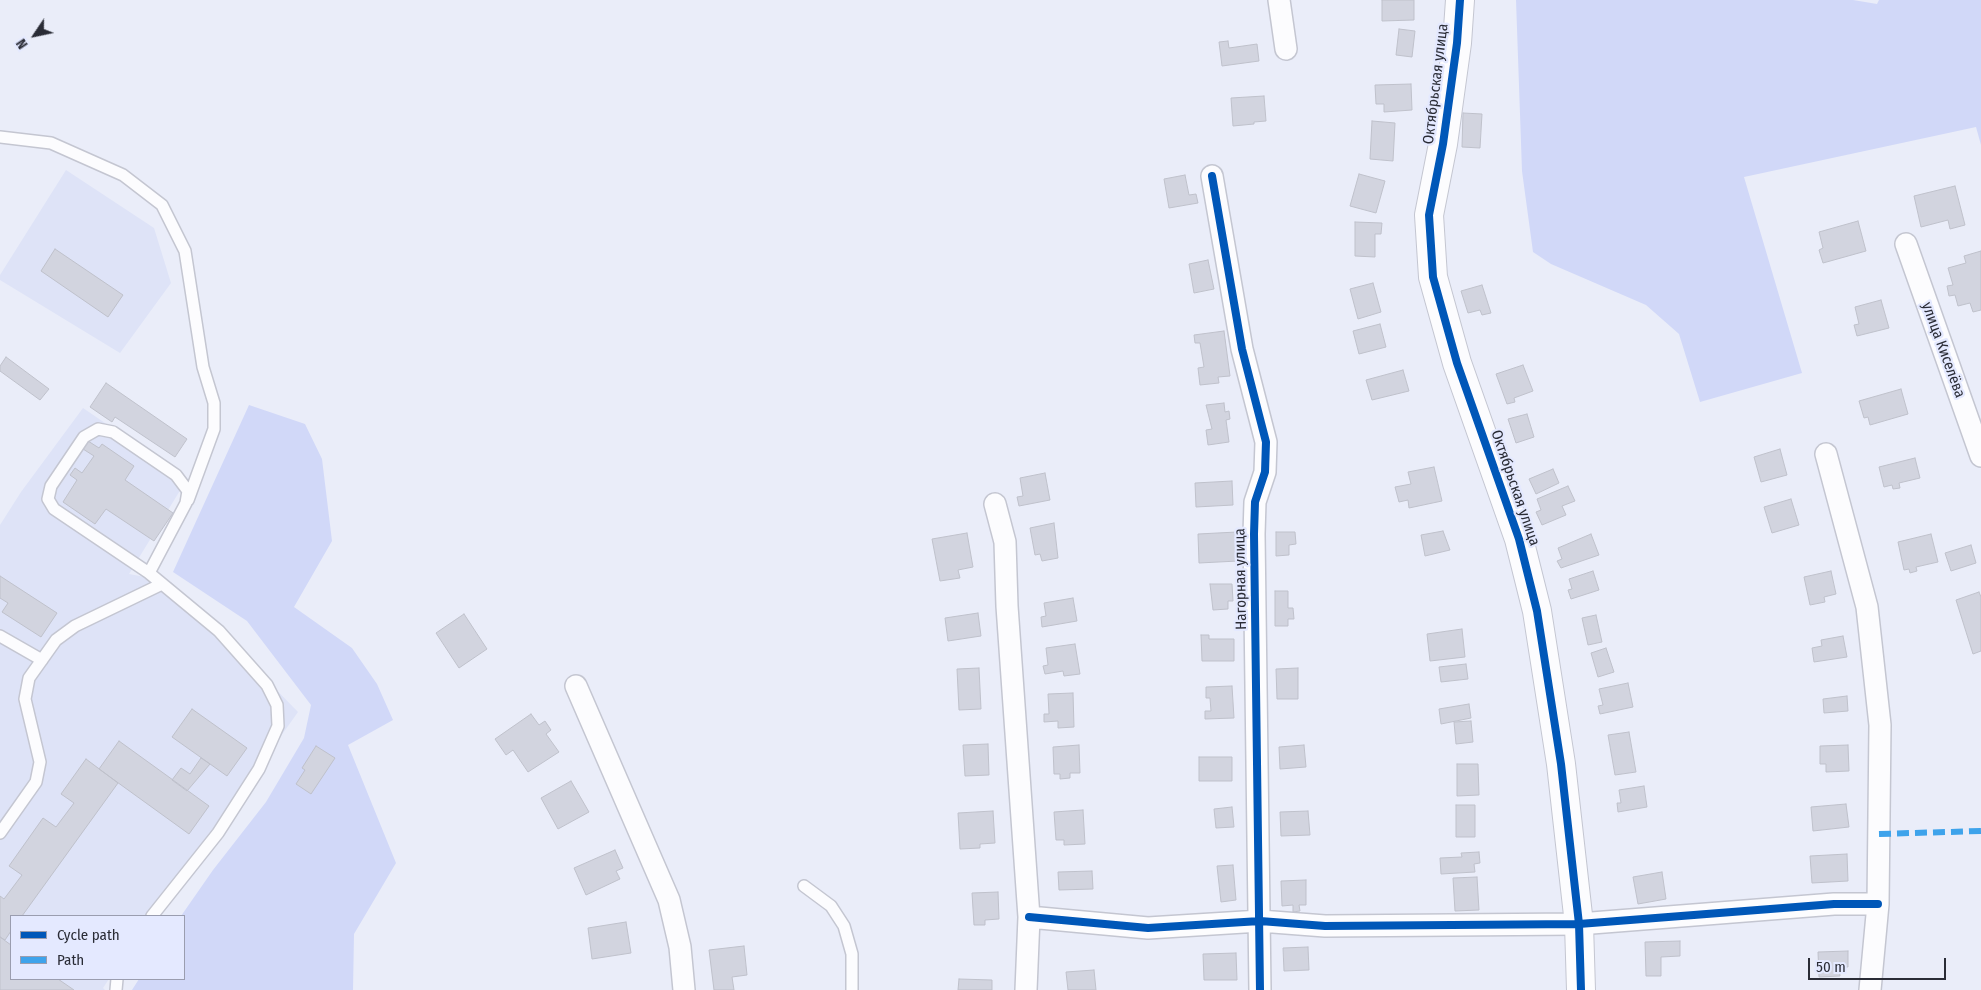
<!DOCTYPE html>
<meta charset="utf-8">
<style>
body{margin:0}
#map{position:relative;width:1981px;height:990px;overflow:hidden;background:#eaedf9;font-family:"Fira Sans Condensed",sans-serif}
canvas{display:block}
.legend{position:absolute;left:10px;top:915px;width:175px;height:65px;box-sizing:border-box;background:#e4e9ff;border:1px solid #9a9daf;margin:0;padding:6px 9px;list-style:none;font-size:15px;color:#2a2c36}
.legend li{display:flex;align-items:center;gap:10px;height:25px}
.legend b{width:25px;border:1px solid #9a9daf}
.north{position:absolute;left:10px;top:10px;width:50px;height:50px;-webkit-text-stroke:4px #e4e9ff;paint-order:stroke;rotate:236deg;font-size:14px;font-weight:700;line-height:20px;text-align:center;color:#2a2c36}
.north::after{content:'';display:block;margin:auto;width:18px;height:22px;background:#2a2c36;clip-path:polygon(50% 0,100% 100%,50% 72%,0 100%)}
.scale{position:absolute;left:1808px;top:958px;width:138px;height:22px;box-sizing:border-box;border:2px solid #2a2c36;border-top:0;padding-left:6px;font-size:15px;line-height:18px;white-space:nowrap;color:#2a2c36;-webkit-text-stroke:4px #e4e9ff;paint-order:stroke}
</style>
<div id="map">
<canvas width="1981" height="990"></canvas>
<ul class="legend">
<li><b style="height:6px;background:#0057b8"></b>Cycle path</li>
<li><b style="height:6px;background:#3ea3eb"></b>Path</li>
</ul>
<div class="north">N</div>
<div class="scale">50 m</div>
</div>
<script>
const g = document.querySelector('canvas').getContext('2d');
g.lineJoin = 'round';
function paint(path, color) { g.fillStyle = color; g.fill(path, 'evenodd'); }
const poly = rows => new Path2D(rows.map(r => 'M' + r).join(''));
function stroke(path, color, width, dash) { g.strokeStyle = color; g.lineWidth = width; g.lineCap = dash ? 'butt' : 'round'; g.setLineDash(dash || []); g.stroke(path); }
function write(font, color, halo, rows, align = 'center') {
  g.font = font + ' "Fira Sans Condensed",sans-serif'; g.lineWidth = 4.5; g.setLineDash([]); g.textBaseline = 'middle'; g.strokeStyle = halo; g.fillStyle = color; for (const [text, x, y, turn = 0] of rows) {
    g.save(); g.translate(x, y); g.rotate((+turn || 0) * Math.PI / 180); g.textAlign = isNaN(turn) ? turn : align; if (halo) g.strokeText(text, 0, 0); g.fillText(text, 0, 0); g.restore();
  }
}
const built = poly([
 [66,170,154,228,171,283,120,353,0,280,0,275],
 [83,408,187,479,129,574,171,582,298,712,153,916,11,916,11,979,109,979,103,988,105,990,0,990,0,525,21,492]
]);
const green = poly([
 [1516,0,1853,0,1877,4,1879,0,1981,0,1981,145,1976,127,1744,177,1802,373,1700,402,1679,334,1646,305,1551,264,1533,252,1522,171],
 [249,405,305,424,322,459,332,541,294,607,352,648,377,684,393,720,348,745,396,863,354,934,353,990,132,990,139,979,184,979,184,916,181,916,213,870,266,802,304,738,311,705,247,621,173,572]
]);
const building = poly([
 [1382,0,1414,0,1414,20,1382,21,1382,0],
 [1399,29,1415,31,1412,57,1396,55,1399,29],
 [1228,41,1229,48,1257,44,1259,61,1222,66,1219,42,1228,41],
 [1411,84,1412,110,1384,112,1384,104,1376,104,1375,85,1411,84],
 [1264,96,1266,121,1254,122,1254,124,1233,126,1231,98,1264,96],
 [1463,113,1482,114,1480,148,1462,147,1463,113],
 [1372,121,1395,123,1393,161,1370,159,1372,121],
 [1359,174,1385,181,1376,213,1350,206,1359,174],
 [1185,175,1189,195,1196,194,1198,203,1169,208,1164,179,1185,175],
 [1955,186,1965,225,1950,229,1948,220,1921,227,1914,196,1955,186],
 [1858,221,1866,251,1823,263,1819,250,1823,248,1819,232,1858,221],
 [1355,222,1382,223,1381,234,1375,234,1375,257,1355,256,1355,222],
 [55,249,123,295,108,317,41,271,55,249],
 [1981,251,1981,310,1973,312,1970,303,1958,306,1955,295,1949,296,1947,286,1953,285,1948,268,1966,263,1964,256,1981,251],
 [1208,260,1214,289,1194,293,1189,264,1208,260],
 [1373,283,1381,312,1358,319,1350,289,1373,283],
 [1482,285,1491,313,1482,315,1480,310,1468,313,1461,291,1482,285],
 [1881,300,1889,328,1857,336,1854,325,1859,324,1855,307,1881,300],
 [1380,324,1386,347,1359,354,1353,331,1380,324],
 [1224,331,1230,376,1218,377,1219,383,1200,385,1198,368,1204,367,1200,343,1195,343,1194,335,1224,331],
 [6,357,49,389,40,400,0,371,0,366,6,357],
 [1523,365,1533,391,1514,398,1515,402,1507,404,1496,374,1523,365],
 [1403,370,1409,391,1372,400,1366,380,1403,370],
 [106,383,187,439,175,457,115,417,112,422,90,407,106,383],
 [1901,389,1908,414,1870,425,1868,417,1864,418,1859,401,1901,389],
 [1224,403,1225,412,1229,411,1230,419,1226,420,1229,442,1208,445,1206,430,1212,429,1206,405,1224,403],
 [1527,414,1534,437,1516,443,1508,419,1527,414],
 [88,441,99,448,102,444,134,466,125,480,173,513,154,541,106,509,95,524,63,502,77,480,70,475,75,468,82,473,94,456,83,449,88,441],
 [1780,449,1787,475,1761,482,1754,457,1780,449],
 [1915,458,1920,478,1899,483,1900,488,1893,489,1892,485,1884,487,1879,467,1915,458],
 [1434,467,1442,501,1409,508,1408,500,1399,502,1395,487,1411,484,1408,472,1434,467],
 [1553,469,1559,483,1536,494,1529,479,1553,469],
 [1045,473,1050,500,1019,506,1017,497,1023,496,1020,478,1045,473],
 [1232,481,1233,505,1196,507,1195,483,1232,481],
 [1568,486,1575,501,1562,506,1566,515,1542,525,1536,512,1541,510,1537,499,1568,486],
 [1791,499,1799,525,1772,533,1764,507,1791,499],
 [1054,523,1058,558,1042,561,1040,554,1035,555,1030,528,1054,523],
 [1443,531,1450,550,1425,556,1421,535,1443,531],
 [1237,532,1238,561,1199,563,1198,534,1237,532],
 [1276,532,1295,532,1296,544,1289,545,1289,555,1276,556,1276,532],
 [967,533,973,567,958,570,960,578,940,581,932,539,967,533],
 [1591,534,1599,555,1561,568,1557,561,1562,559,1558,548,1591,534],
 [1931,534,1938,562,1916,567,1917,571,1910,573,1909,569,1904,570,1898,542,1931,534],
 [1971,545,1976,563,1951,571,1945,553,1971,545],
 [1593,571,1599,590,1571,599,1568,590,1572,589,1569,579,1593,571],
 [1831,571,1836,594,1824,597,1825,602,1810,605,1804,577,1831,571],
 [0,576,57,613,41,637,2,612,8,603,0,598,0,576],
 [1210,584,1232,584,1233,601,1228,601,1228,609,1213,610,1210,584],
 [1275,591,1288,591,1288,608,1293,608,1294,619,1288,619,1288,626,1275,626,1275,591],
 [1979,592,1981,597,1981,651,1973,654,1956,600,1979,592],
 [1073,598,1077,621,1042,627,1041,617,1046,616,1044,603,1073,598],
 [978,613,981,636,948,641,945,618,978,613],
 [464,614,487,649,459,668,436,633,464,614],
 [1596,615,1602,642,1588,645,1582,618,1596,615],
 [1462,629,1465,657,1430,661,1427,634,1462,629],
 [1201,635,1209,635,1209,639,1234,639,1234,661,1202,661,1201,635],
 [1843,636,1847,657,1814,662,1812,648,1822,646,1821,640,1843,636],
 [1075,644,1080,674,1064,676,1063,671,1045,674,1043,666,1048,665,1046,648,1075,644],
 [1606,648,1614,672,1598,677,1591,653,1606,648],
 [1466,664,1468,679,1441,682,1439,667,1466,664],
 [979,668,981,709,959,710,957,669,979,668],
 [1298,668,1298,699,1277,699,1276,669,1298,668],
 [1628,683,1633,707,1600,714,1598,706,1603,705,1599,689,1628,683],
 [1232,686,1234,718,1205,719,1205,711,1211,711,1210,698,1206,698,1206,687,1232,686],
 [1073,693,1074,727,1058,728,1058,721,1044,722,1044,714,1049,714,1048,694,1073,693],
 [1847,696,1848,711,1824,713,1823,699,1847,696],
 [1469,704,1471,718,1441,724,1439,709,1469,704],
 [192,709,247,748,227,776,172,737,192,709],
 [531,714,539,725,545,721,551,730,546,734,559,752,528,772,513,750,506,755,495,739,531,714],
 [1471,721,1473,742,1456,744,1454,722,1471,721],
 [1629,732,1636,772,1615,775,1608,735,1629,732],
 [119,741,209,806,189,834,99,769,119,741],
 [988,744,989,775,965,776,963,745,988,744],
 [1079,745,1080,773,1070,773,1070,778,1060,779,1060,774,1054,774,1053,747,1079,745],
 [1304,745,1306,767,1280,769,1279,747,1304,745],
 [1848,745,1849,771,1826,772,1826,764,1820,764,1820,746,1848,745],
 [316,746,335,758,311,794,296,784,305,770,302,768,316,746],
 [1199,757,1232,757,1232,781,1199,781,1199,757],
 [201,758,210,764,187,791,172,780,181,768,190,774,201,758],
 [86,759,118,783,22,916,11,916,11,931,5,940,0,937,0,896,4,899,22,875,9,866,43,818,56,827,74,803,61,794,86,759],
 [1457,764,1478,764,1479,795,1457,796,1457,764],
 [571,781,589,812,558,829,541,798,571,781],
 [1644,786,1647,807,1618,812,1617,803,1621,803,1619,790,1644,786],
 [1846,804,1849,827,1813,831,1811,807,1846,804],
 [1456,805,1475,805,1475,837,1456,837,1456,805],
 [1232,807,1234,827,1216,828,1214,809,1232,807],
 [1083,810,1085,844,1064,845,1064,840,1056,840,1054,812,1083,810],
 [993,811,995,843,980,844,980,848,960,849,958,813,993,811],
 [1308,811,1310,835,1281,836,1280,812,1308,811],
 [615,850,623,868,616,871,620,879,586,895,574,868,615,850],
 [1479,852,1480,863,1474,864,1475,872,1441,874,1440,858,1462,857,1461,853,1479,852],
 [1847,854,1848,881,1812,883,1810,856,1847,854],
 [1233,865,1236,900,1221,902,1217,866,1233,865],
 [1092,871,1093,889,1059,890,1058,872,1092,871],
 [1662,872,1666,899,1638,904,1633,877,1662,872],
 [1477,877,1479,910,1455,911,1453,878,1477,877],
 [1306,880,1306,905,1299,905,1300,911,1293,912,1293,905,1282,906,1281,881,1306,880],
 [998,892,999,919,985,920,985,925,974,925,972,893,998,892],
 [626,922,631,953,592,959,588,928,626,922],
 [0,937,11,945,11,979,58,979,74,990,0,990,0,937],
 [1680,941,1680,956,1661,957,1661,976,1646,976,1645,942,1680,941],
 [744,946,747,975,732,977,734,990,714,990,709,950,744,946],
 [1308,947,1309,970,1284,971,1283,948,1308,947],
 [1848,951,1848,967,1839,967,1840,976,1819,977,1818,952,1848,951],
 [1236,953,1237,980,1204,980,1203,954,1236,953],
 [1094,970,1096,990,1068,990,1066,972,1094,970],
 [959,979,992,980,992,990,958,990,959,979]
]);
const lane = poly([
 [0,137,51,143,123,175,162,205,185,251,203,367,214,403,214,429,188,500],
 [149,573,186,503,188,491,176,475,113,432,98,429,84,437,51,486,48,499,54,509,149,573,219,631,267,685,277,705,278,726,259,769,218,833,152,916],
 [0,636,42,660],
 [0,833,36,782,40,762,25,699,29,678,56,640,75,626,162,584],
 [804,886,831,906,844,926,852,954,852,990],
 [116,990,117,979]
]);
const street = poly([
 [1279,0,1286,49],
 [1212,176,1242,349,1266,442,1265,472,1255,502,1254,534,1260,990],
 [1906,244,1981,456],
 [1826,454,1867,607,1880,725,1878,904,1870,990],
 [995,504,1005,542,1007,606,1029,917,1026,990],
 [576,686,669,900,680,947,684,990],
 [1029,917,1148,928,1260,921,1325,926,1579,924,1834,904,1878,904]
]);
const secondary = poly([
 [1460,0,1457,43,1443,144,1429,215,1433,277,1457,363,1519,539,1537,611,1561,764,1579,924,1581,990]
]);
const quiet = poly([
 [1879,834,1981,831]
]);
const cycleway = poly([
 [1460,0,1457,43,1443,144,1429,215,1433,277,1457,363,1519,539,1537,611,1561,764,1579,924,1581,990],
 [1212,176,1242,349,1266,442,1265,472,1255,502,1254,534,1260,990],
 [1029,917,1148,928,1260,921,1325,926,1579,924,1834,904,1878,904]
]);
const streetNames = [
 ["Октябрьская улица",1436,84,-83],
 ["улица Киселёва",1943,350,70],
 ["Октябрьская улица",1515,488,71],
 ["Нагорная улица",1241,579,-91]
];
paint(built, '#dee3f7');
paint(green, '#d1d8f8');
paint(building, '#d2d4df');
stroke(building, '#bfc1cb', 1);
stroke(lane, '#c4c6d1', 14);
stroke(street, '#c4c6d1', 24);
stroke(secondary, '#c4c6d1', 30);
stroke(lane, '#fcfcfe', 11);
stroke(street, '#fcfcfe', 21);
stroke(secondary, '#fcfcfe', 28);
stroke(quiet, '#3ea3eb', 6, [12, 6]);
stroke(cycleway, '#0057b8', 8);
write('15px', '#2a2c36', '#e4e9ff', streetNames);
</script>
